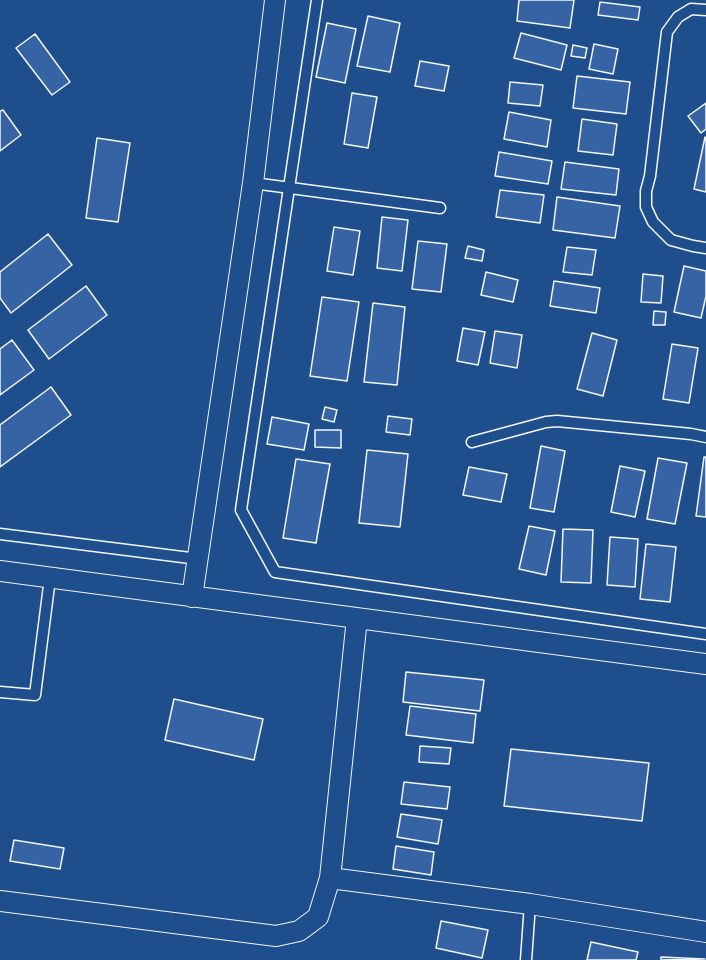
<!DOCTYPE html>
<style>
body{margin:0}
canvas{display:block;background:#1f4e8c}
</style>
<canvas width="706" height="960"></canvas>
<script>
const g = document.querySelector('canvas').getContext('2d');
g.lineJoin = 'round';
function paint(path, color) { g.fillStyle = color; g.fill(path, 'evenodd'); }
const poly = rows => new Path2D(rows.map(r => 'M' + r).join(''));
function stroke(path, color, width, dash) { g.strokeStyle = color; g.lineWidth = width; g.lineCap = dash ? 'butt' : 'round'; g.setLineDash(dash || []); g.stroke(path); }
const building = poly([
 [519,0,574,0,570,28,517,21,519,0],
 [600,2,640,7,638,20,598,15,600,2],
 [368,16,400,23,390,72,357,66,368,16],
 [327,23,356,29,345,83,316,77,327,23],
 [521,33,567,45,561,70,514,58,521,33],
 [35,34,70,82,52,95,16,48,35,34],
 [594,44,618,49,613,74,589,69,594,44],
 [573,45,587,48,585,58,571,56,573,45],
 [420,61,449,66,444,91,415,86,420,61],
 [577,76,630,82,626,114,573,108,577,76],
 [510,82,543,85,540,106,508,103,510,82],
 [352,93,377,97,368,148,344,144,352,93],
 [706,103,706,129,701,133,688,116,706,103],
 [3,110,21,135,0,151,0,111,3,110],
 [509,112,551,120,547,147,504,139,509,112],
 [582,119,617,124,613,155,578,151,582,119],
 [705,137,706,138,706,192,694,189,705,137],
 [97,138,130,143,118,222,86,218,97,138],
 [499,152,552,161,548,184,495,176,499,152],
 [565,162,619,169,616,195,561,189,565,162],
 [500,190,544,195,540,223,496,217,500,190],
 [557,197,620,206,615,238,553,230,557,197],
 [382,217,408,220,402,271,377,268,382,217],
 [334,227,360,231,353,275,327,271,334,227],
 [48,234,72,265,11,313,0,298,0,272,48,234],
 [418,241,447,244,441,292,412,289,418,241],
 [468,246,484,250,482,261,465,258,468,246],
 [567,247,596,250,592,275,563,272,567,247],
 [684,266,706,271,706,296,701,318,674,312,684,266],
 [486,272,518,280,513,302,481,295,486,272],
 [643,274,663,276,661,303,641,302,643,274],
 [554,281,600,288,596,313,550,306,554,281],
 [86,286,107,315,49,359,28,330,86,286],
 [322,297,359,302,347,381,310,376,322,297],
 [373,303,405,307,397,385,364,382,373,303],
 [654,311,666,312,665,325,653,325,654,311],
 [463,328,485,332,478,365,457,361,463,328],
 [495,331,522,335,517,368,490,363,495,331],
 [592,333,617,340,603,396,577,389,592,333],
 [12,340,34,370,0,395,0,349,12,340],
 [672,344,698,348,689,403,663,399,672,344],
 [51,387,71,415,0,467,0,425,51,387],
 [325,407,337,410,334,422,322,419,325,407],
 [388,416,412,419,410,435,386,432,388,416],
 [272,417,309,424,304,450,267,444,272,417],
 [315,430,341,430,341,448,315,447,315,430],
 [541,446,565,451,554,512,530,508,541,446],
 [367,450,408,454,400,527,359,523,367,450],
 [704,457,706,457,706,517,696,516,704,457],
 [658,458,687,463,675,524,647,519,658,458],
 [296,459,330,464,316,543,283,538,296,459],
 [620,466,645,471,635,517,611,512,620,466],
 [469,467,507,474,501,502,463,495,469,467],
 [529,526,555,531,546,575,519,569,529,526],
 [563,529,593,530,591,583,561,582,563,529],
 [610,537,638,539,635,587,607,585,610,537],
 [646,544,676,547,670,602,640,599,646,544],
 [406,672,484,680,480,711,403,702,406,672],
 [174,699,263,719,254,760,165,740,174,699],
 [410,706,476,714,473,743,406,735,410,706],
 [420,746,451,748,449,764,419,762,420,746],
 [511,749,649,763,642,821,504,806,511,749],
 [404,782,450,787,447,809,401,804,404,782],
 [401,814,442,820,438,844,397,837,401,814],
 [14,840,64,848,60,869,10,861,14,840],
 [396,846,434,852,431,875,393,869,396,846],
 [441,921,488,930,482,958,436,948,441,921],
 [591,942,638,952,636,960,587,960,591,942],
 [661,957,705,959,661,960,661,957]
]);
const lane = poly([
 [317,0,241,510,275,572,706,634],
 [706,10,691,9,678,17,667,32,650,176,646,191,646,207,653,222,671,240,693,246,706,248],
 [253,183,440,208],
 [472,442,546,422,557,421,691,434,706,437],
 [0,534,198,559],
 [0,692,35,695,50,578],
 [526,960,530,904]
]);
const street = poly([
 [0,571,706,664],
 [192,597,253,183,275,0],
 [330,878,530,904,706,932],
 [0,901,276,936,299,931,318,917,330,878,357,618]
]);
paint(building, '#3563a3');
stroke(building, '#f2f6ff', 1.5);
stroke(lane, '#f2f6ff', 13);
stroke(street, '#f2f6ff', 22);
stroke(lane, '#1f4e8c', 10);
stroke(street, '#1f4e8c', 20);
</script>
